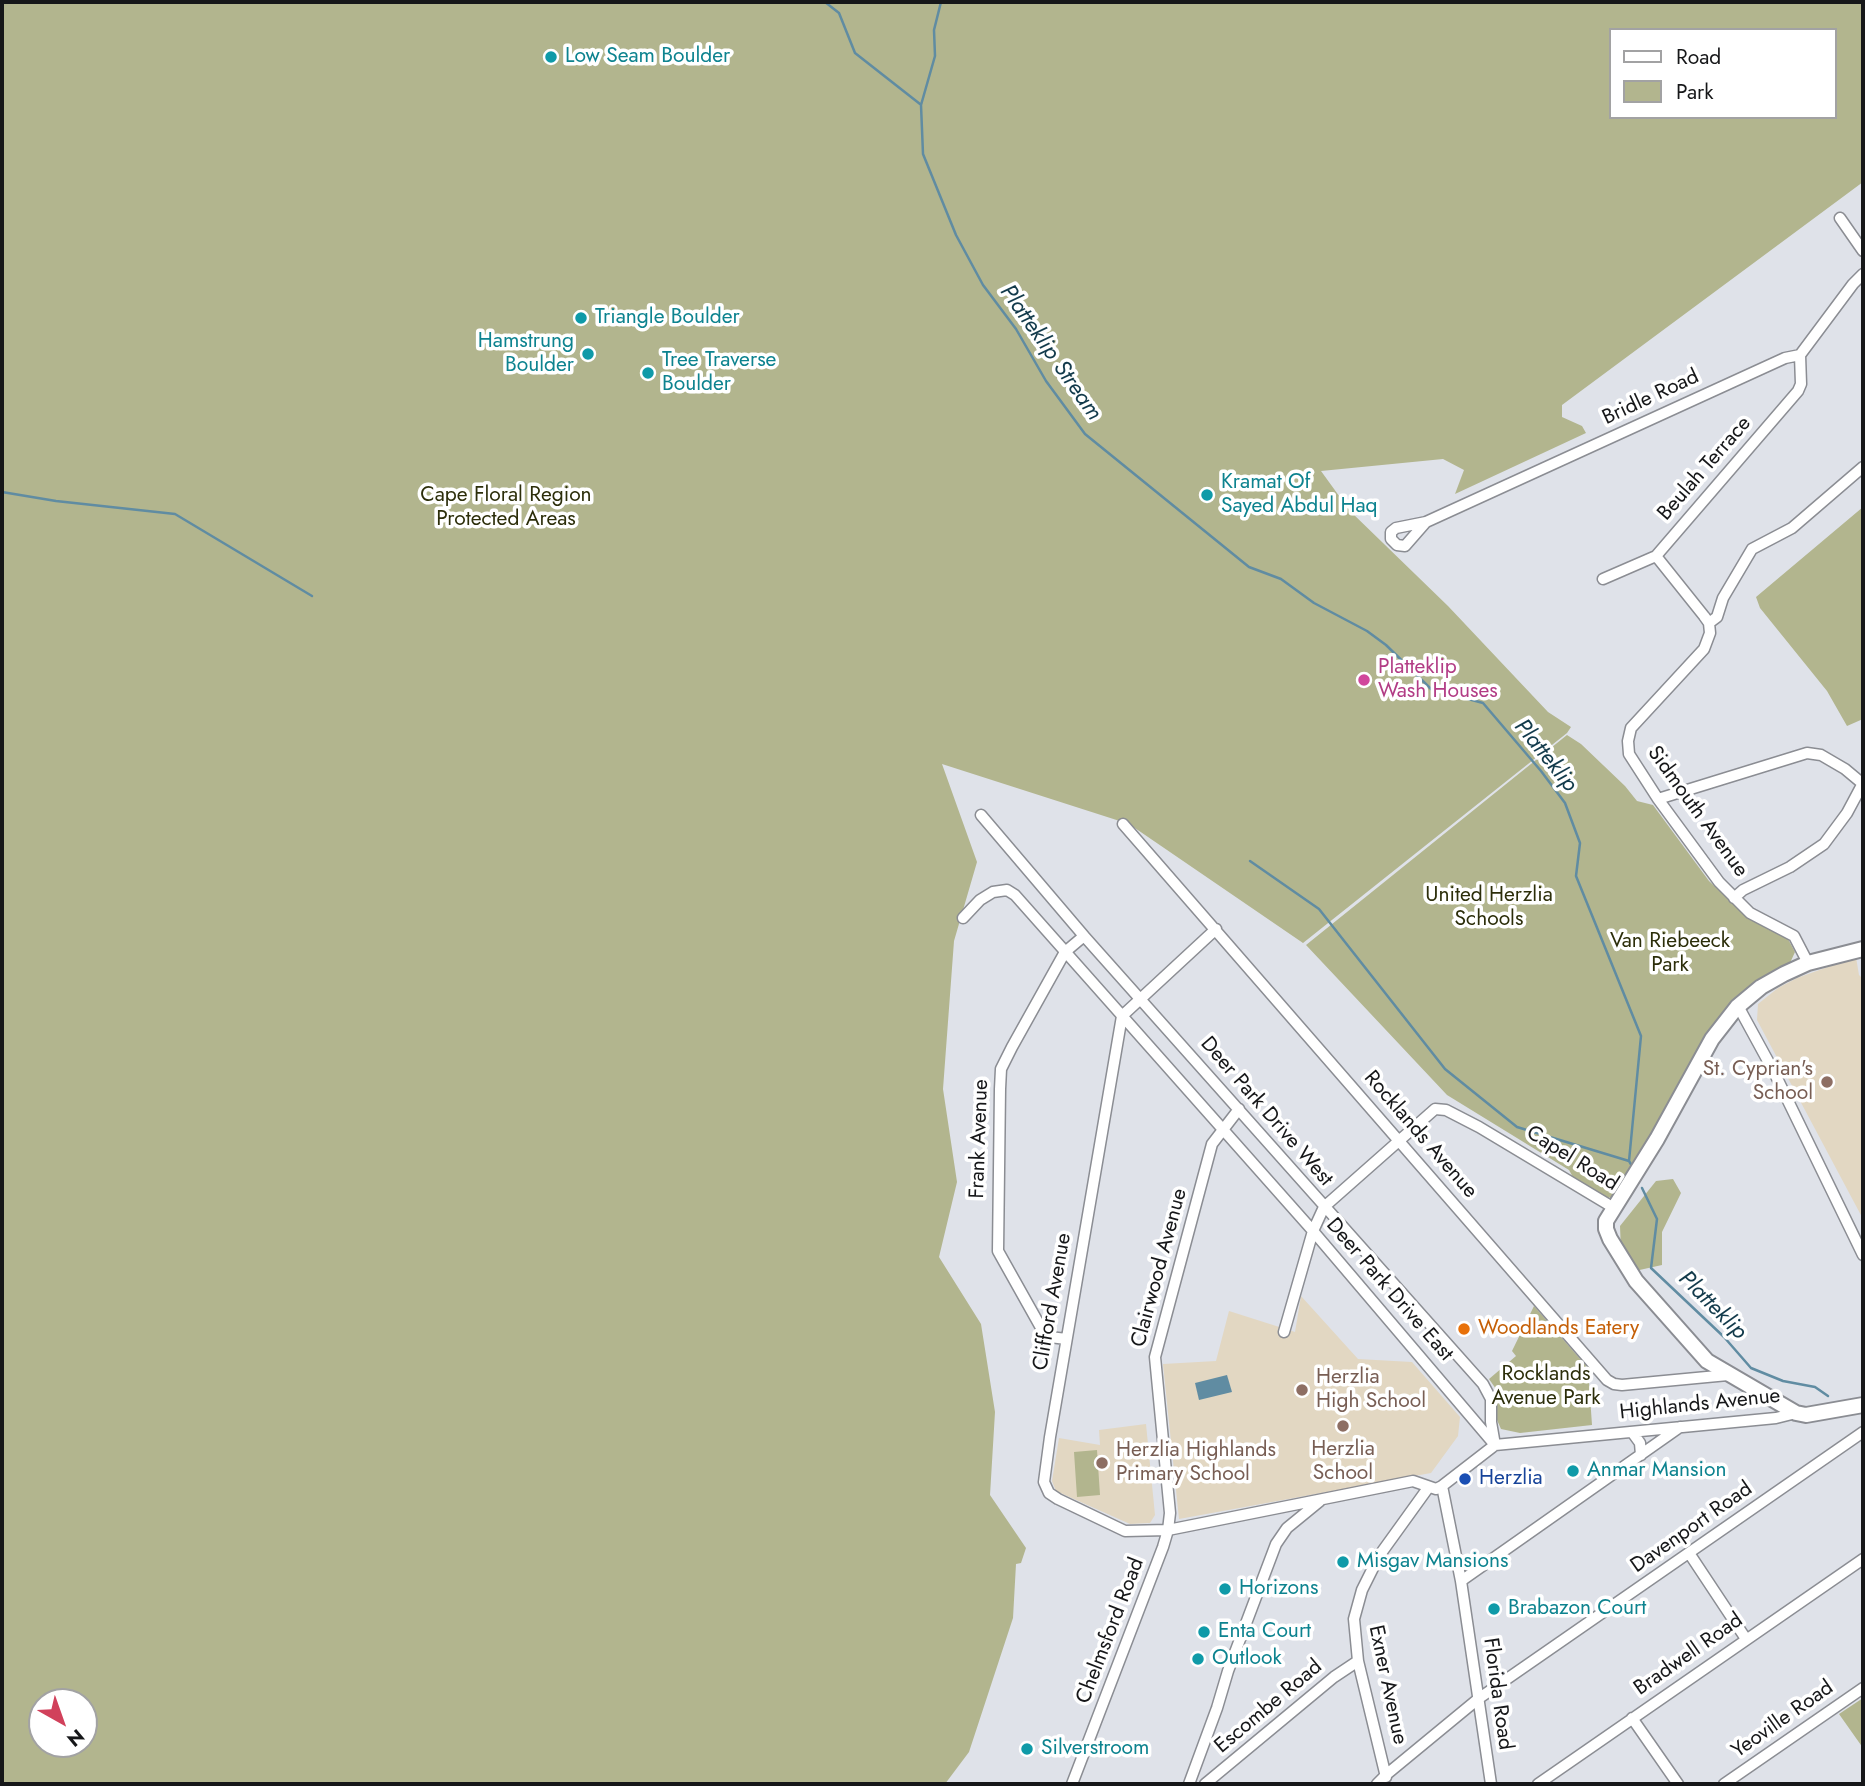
<!DOCTYPE html>
<style>
body{margin:0}
#map{position:relative;width:1865px;height:1786px;overflow:hidden;background:#dfe2e9;font-family:Jost,sans-serif}
canvas{display:block}
.frame{position:absolute;inset:0;border:4px solid #161719;pointer-events:none}
.legend{position:absolute;left:1609px;top:28px;width:228px;height:91px;box-sizing:border-box;background:#fff;border:2px solid #a2a2a3;margin:0;padding:9px 12px;list-style:none;font-size:21px;color:#161719}
.legend li{display:flex;align-items:center;gap:14px;height:35px}
.legend b{width:35px;border:2px solid #a2a2a3}
.north{position:absolute;left:28px;top:1688px;width:70px;height:70px;box-sizing:border-box;background:#fff;border:2px solid #a2a2a3;border-radius:50%;rotate:140deg;font-size:19px;font-weight:700;line-height:28px;text-align:center;color:#161719}
.north::after{content:'';display:block;margin:auto;width:24px;height:32px;background:#d1415b;clip-path:polygon(50% 0,100% 100%,50% 72%,0 100%)}
</style>
<div id="map">
<canvas width="1865" height="1786"></canvas>
<div class="frame"></div>
<ul class="legend">
<li><b style="height:9px;background:#fff"></b>Road</li>
<li><b style="height:19px;background:#b2b58e"></b>Park</li>
</ul>
<div class="north">N</div>
</div>
<script>
const g = document.querySelector('canvas').getContext('2d');
g.lineJoin = 'round';
function paint(path, color) { g.fillStyle = color; g.fill(path, 'evenodd'); }
const poly = rows => new Path2D(rows.map(r => 'M' + r).join(''));
function stroke(path, color, width, dash) { g.strokeStyle = color; g.lineWidth = width; g.lineCap = dash ? 'butt' : 'round'; g.setLineDash(dash || []); g.stroke(path); }
function write(font, color, halo, rows, align = 'center') {
  g.font = font + ' Jost,sans-serif'; g.lineWidth = 7; g.setLineDash([]); g.textBaseline = 'middle'; g.strokeStyle = halo; g.fillStyle = color; for (const [text, x, y, turn = 0] of rows) {
    g.save(); g.translate(x, y); g.rotate((+turn || 0) * Math.PI / 180); g.textAlign = isNaN(turn) ? turn : align; if (halo) g.strokeText(text, 0, 0); g.fillText(text, 0, 0); g.restore();
  }
}
const education = poly([
 [1856,957,1859,975,1863,979,1863,1219,1757,1020,1758,1004,1778,988,1797,978],
 [1301,1296,1358,1359,1412,1362,1460,1417,1458,1436,1431,1473,1179,1519,1163,1364,1216,1361,1229,1311,1295,1332],
 [1146,1424,1155,1515,1150,1523,1130,1524,1056,1491,1052,1481,1059,1438,1100,1445,1099,1430]
]);
const green = poly([
 [2,2,1863,2,1863,182,1562,405,1562,417,1582,426,1586,433,1455,494,1464,470,1443,459,1321,471,1350,511,1448,606,1548,712,1571,727,1567,733,1303,943,1129,824,942,764,977,862,954,941,943,1089,957,1182,939,1257,981,1324,995,1412,990,1495,1026,1548,1021,1563,1016,1564,1013,1618,969,1752,945,1784,2,1784],
 [1611,30,1835,30,1835,117,1611,117],
 [42,1702,84,1702,84,1744,42,1744],
 [1863,507,1863,719,1847,726,1827,691,1760,608,1756,597],
 [1567,735,1581,744,1625,786,1637,801,1653,805,1709,881,1737,907,1768,929,1788,939,1795,952,1790,963,1767,977,1673,1099,1615,1196,1608,1198,1574,1179,1569,1170,1447,1095,1306,945],
 [1673,1179,1681,1193,1662,1232,1662,1265,1635,1271,1621,1251,1620,1226,1656,1181],
 [1534,1306,1588,1368,1592,1425,1520,1433,1501,1429,1497,1420,1496,1389,1489,1379,1516,1356,1512,1351],
 [1097,1450,1100,1495,1077,1497,1074,1452],
 [1863,1698,1863,1748,1839,1714]
]);
const water = poly([
 [1227,1375,1232,1392,1199,1400,1195,1383]
]);
const stream = poly([
 [825,2,839,13,855,53,920,104],
 [941,2,934,30,935,56,921,105,923,154,956,235,983,285,1016,329,1046,381,1085,434,1249,567,1281,579,1314,603,1367,631,1386,645,1431,689,1483,703,1541,771,1565,803,1580,843,1576,876,1641,1036,1629,1161,1632,1166],
 [2,492,56,501,175,514,312,596],
 [1250,861,1319,909,1445,1069,1517,1127,1629,1161],
 [1642,1188,1657,1219,1651,1268,1724,1337,1751,1368,1783,1381,1815,1387,1828,1396]
]);
const street = poly([
 [1840,218,1863,251],
 [1426,522,1785,358,1800,355,1853,284,1863,274],
 [1426,522,1405,546,1397,545,1391,539,1391,532,1396,528,1426,522],
 [1656,556,1704,616,1709,623,1710,633,1704,649,1631,728,1628,741,1629,754,1658,799,1719,882,1750,913,1794,936,1808,963],
 [1603,579,1656,556,1798,391,1801,384,1800,355],
 [1709,623,1717,617,1723,598,1752,549,1792,528,1863,467],
 [1658,799,1807,753,1821,755,1845,769,1863,784],
 [981,815,1084,936,1483,1384,1491,1399,1491,1422,1495,1445],
 [1123,824,1607,1380,1614,1384,1622,1385,1728,1375],
 [1734,898,1743,890,1790,867,1824,844,1847,813,1863,783],
 [963,918,980,900,993,892,1007,890,1015,895,1313,1231,1495,1445],
 [1216,929,1122,1016,1050,1437,1044,1482,1049,1493,1058,1499,1125,1531,1168,1530,1413,1481,1436,1489,1442,1486,1495,1445,1776,1418,1796,1413],
 [1738,1006,1774,1072,1863,1255],
 [1284,1332,1313,1231,1324,1207,1435,1109,1446,1110,1479,1127,1614,1208],
 [1066,1339,1050,1337,1044,1333,998,1251,1000,1089,1001,1069,1012,1047,1065,952,1084,936],
 [1632,1432,1640,1443,1641,1455],
 [1442,1486,1461,1581,1491,1784],
 [1689,1553,1746,1639],
 [1461,1581,1680,1427],
 [1632,1718,1678,1784],
 [1386,1777,1358,1661,1354,1619,1362,1590,1379,1556,1428,1488],
 [1072,1784,1163,1547,1168,1530,1170,1513,1155,1357,1212,1144,1239,1109],
 [1189,1784,1217,1708,1228,1671,1276,1544,1287,1528,1320,1501],
 [1205,1784,1334,1677,1358,1661],
 [1377,1784,1387,1774,1478,1699,1863,1432],
 [1538,1784,1863,1559],
 [1724,1784,1863,1688]
]);
const secondary = poly([
 [1863,949,1808,963,1784,974,1761,987,1737,1007,1712,1039,1657,1139,1606,1221,1606,1229,1610,1239,1636,1281,1707,1361,1796,1413,1806,1415,1863,1405]
]);
const markers = [
 [551,57,7,"#0f9aa8"],
 [581,318,7,"#0f9aa8"],
 [588,354,7,"#0f9aa8"],
 [648,373,7,"#0f9aa8"],
 [1207,495,7,"#0f9aa8"],
 [1364,680,7,"#d1479c"],
 [1827,1082,7,"#8d6e63"],
 [1464,1329,7,"#e8710a"],
 [1302,1390,7,"#8d6e63"],
 [1343,1426,7,"#8d6e63"],
 [1102,1463,7,"#8d6e63"],
 [1573,1471,7,"#0f9aa8"],
 [1465,1479,7,"#1a4fb4"],
 [1343,1562,7,"#0f9aa8"],
 [1225,1589,7,"#0f9aa8"],
 [1494,1609,7,"#0f9aa8"],
 [1204,1632,7,"#0f9aa8"],
 [1198,1659,7,"#0f9aa8"],
 [1027,1749,7,"#0f9aa8"]
];
const cultureNames = [
 ["Low Seam Boulder",565,57],
 ["Triangle Boulder",595,318],
 ["Hamstrung",574,342,"right"],
 ["Boulder",574,366,"right"],
 ["Tree Traverse",662,361],
 ["Boulder",662,385],
 ["Kramat Of",1221,483],
 ["Sayed Abdul Haq",1221,507],
 ["Anmar Mansion",1587,1471],
 ["Misgav Mansions",1357,1562],
 ["Horizons",1239,1589],
 ["Brabazon Court",1508,1609],
 ["Enta Court",1218,1632],
 ["Outlook",1212,1659],
 ["Silverstroom",1041,1749]
];
const streetNames = [
 ["Bridle Road",1651,398,-25],
 ["Beulah Terrace",1705,469,-49],
 ["Sidmouth Avenue",1697,812,54],
 ["Deer Park Drive West",1266,1112,49],
 ["Rocklands Avenue",1420,1135,49],
 ["Frank Avenue",980,1139,-88],
 ["Capel Road",1572,1159,32],
 ["Clairwood Avenue",1160,1268,-75],
 ["Deer Park Drive East",1389,1290,49],
 ["Clifford Avenue",1053,1302,-80],
 ["Highlands Avenue",1700,1405,-6],
 ["Davenport Road",1692,1528,-35],
 ["Chelmsford Road",1111,1631,-69],
 ["Bradwell Road",1689,1655,-35],
 ["Exner Avenue",1387,1685,78],
 ["Florida Road",1497,1694,82],
 ["Escombe Road",1269,1707,-40],
 ["Yeoville Road",1783,1720,-35]
];
const parkNames = [
 ["Cape Floral Region",506,496],
 ["Protected Areas",506,520],
 ["United Herzlia",1489,896],
 ["Schools",1489,920],
 ["Van Riebeeck",1670,942],
 ["Park",1670,966],
 ["Rocklands",1546,1375],
 ["Avenue Park",1546,1399]
];
const hotelNames = [
 ["Platteklip",1378,668],
 ["Wash Houses",1378,692]
];
const educationNames = [
 ["St. Cyprian's",1813,1070,"right"],
 ["School",1813,1094,"right"],
 ["Herzlia",1316,1378],
 ["High School",1316,1402],
 ["Herzlia",1343,1450,"center"],
 ["School",1343,1474,"center"],
 ["Herzlia Highlands",1116,1451],
 ["Primary School",1116,1475]
];
const foodNames = [
 ["Woodlands Eatery",1478,1329]
];
const transitNames = [
 ["Herzlia",1479,1479]
];
const waterNames = [
 ["Platteklip Stream",1050,353,55],
 ["Platteklip",1545,756,51],
 ["Platteklip",1712,1306,45]
];
paint(education, '#e2d7c2');
paint(green, '#b2b58e');
paint(water, '#608ca2');
stroke(stream, '#608ca2', 2.5);
stroke(street, '#8b8d93', 13);
stroke(secondary, '#8b8d93', 18);
stroke(street, '#fff', 10);
stroke(secondary, '#fff', 14);
for (const [x, y, r, color] of markers) { const dot = new Path2D(); dot.arc(x, y, r, 0, 2 * Math.PI); g.fillStyle = color; g.fill(dot); stroke(dot, '#fff', 2.5); }
write('21px', '#0d838f', '#fff', cultureNames, 'left');
write('21px', '#161719', '#fff', streetNames);
write('21px', '#2c2e0a', '#fff', parkNames);
write('21px', '#b23c85', '#fff', hotelNames, 'left');
write('21px', '#785e54', '#fff', educationNames, 'left');
write('21px', '#c56008', '#fff', foodNames, 'left');
write('21px', '#164399', '#fff', transitNames, 'left');
write('italic 23px', '#123a4b', '#fff', waterNames);
</script>
